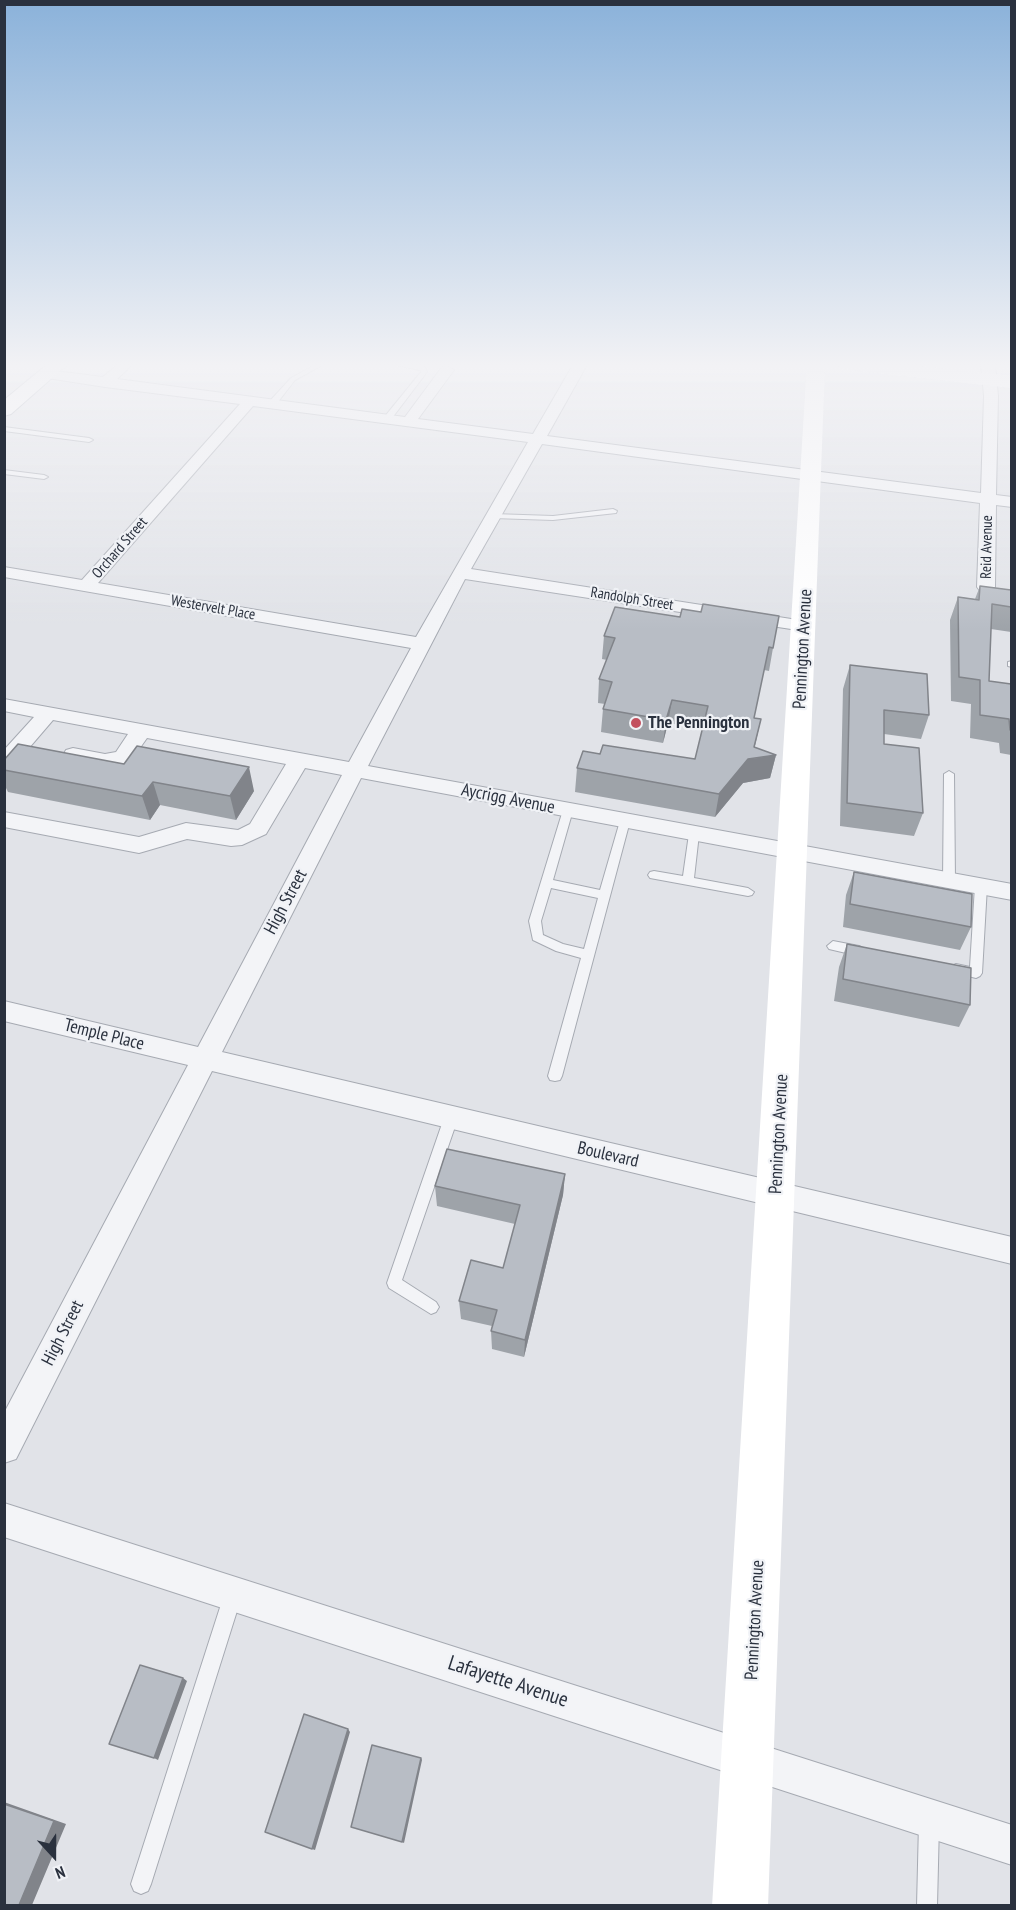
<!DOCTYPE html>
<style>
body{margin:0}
#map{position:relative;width:1016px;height:1910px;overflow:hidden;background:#e1e3e8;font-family:"PT Sans Narrow",sans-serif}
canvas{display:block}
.frame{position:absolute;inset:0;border:6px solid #2a313e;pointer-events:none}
.north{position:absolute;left:24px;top:1826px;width:60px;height:60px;-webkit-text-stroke:4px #f0f2f6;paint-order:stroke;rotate:159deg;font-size:16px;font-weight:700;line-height:24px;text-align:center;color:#2a313e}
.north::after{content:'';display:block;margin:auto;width:21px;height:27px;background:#2a313e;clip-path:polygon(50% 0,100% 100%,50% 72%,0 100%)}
</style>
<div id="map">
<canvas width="1016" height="1910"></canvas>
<div class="frame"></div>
<div class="north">N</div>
</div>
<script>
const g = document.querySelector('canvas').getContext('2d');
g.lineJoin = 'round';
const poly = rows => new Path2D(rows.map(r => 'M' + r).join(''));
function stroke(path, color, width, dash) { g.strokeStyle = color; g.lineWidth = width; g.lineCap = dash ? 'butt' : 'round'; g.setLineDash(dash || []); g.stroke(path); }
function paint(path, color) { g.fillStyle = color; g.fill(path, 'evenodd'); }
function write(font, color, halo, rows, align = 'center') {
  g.font = font + ' "PT Sans Narrow",sans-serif'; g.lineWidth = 4.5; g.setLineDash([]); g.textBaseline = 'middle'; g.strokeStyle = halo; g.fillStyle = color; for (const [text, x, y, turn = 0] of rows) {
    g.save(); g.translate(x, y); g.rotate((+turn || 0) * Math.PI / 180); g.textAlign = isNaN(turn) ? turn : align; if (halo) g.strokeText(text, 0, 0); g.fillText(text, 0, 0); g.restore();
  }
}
const lane = poly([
 [318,363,326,363,295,380,274,407,268,407,268,403,291,378,318,363],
 [386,363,423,366,425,367,427,372,389,422,386,422,382,420,421,372,420,370,386,363],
 [4,427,89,438,93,440,89,442,4,431,4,427],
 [4,470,44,475,48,477,44,479,4,474,4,470],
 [613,509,617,511,616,513,553,520,493,518,489,516,493,514,553,516,613,509],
 [1012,661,1012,667,1008,666,1008,662,1012,661],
 [949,771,954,774,955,881,949,885,943,881,944,774,949,771],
 [568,806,573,810,553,880,600,890,620,821,625,817,630,821,562,1076,560,1080,555,1081,550,1080,548,1076,581,958,556,951,533,940,529,921,563,810,568,806],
 [551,888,598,898,584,949,563,944,543,935,541,921,551,888],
 [694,830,699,834,694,878,748,888,754,892,752,895,748,896,650,878,648,875,650,872,654,871,683,876,689,834,694,830],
 [981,882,987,886,982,973,980,976,976,978,952,972,950,969,952,966,956,964,970,967,975,886,981,882],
 [833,941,859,946,863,948,865,951,863,954,859,956,829,949,827,946,833,941],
 [451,1112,456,1114,458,1118,402,1280,436,1302,439,1307,436,1312,431,1314,389,1288,387,1283,444,1118,446,1114,451,1112],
 [233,1586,239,1589,242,1595,151,1884,148,1891,141,1894,134,1891,131,1884,224,1595,227,1589,233,1586],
 [929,1813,936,1816,939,1823,937,1906,917,1906,919,1823,922,1816,929,1813]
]);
const street = poly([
 [119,363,134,363,117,379,405,417,442,367,447,366,454,370,418,419,533,434,574,363,588,363,547,436,981,493,984,396,981,363,995,363,998,396,996,495,1012,497,1012,507,996,505,995,587,992,591,980,591,977,587,980,503,542,444,471,569,804,621,813,626,804,631,465,579,368,766,1012,884,1012,900,361,778,222,1052,1012,1237,1012,1264,212,1071,16,1459,4,1463,4,1413,188,1065,4,1021,4,1001,198,1047,342,775,305,768,266,834,242,845,231,846,187,839,139,853,4,827,4,812,139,837,186,823,238,830,250,824,286,764,147,738,130,762,105,768,66,760,63,755,66,750,73,748,105,754,116,752,128,734,53,720,11,769,4,771,4,750,34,717,4,711,4,699,349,762,411,648,4,577,4,567,82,580,240,404,105,387,47,378,40,374,47,370,103,377,119,363],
 [253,406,528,442,416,637,98,583,253,406],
 [4,1503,1012,1825,1012,1865,4,1537,4,1503]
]);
const secondary = poly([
 [807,363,825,363,768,1906,712,1906,807,363],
 [833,363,892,363,1012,376,1012,388,842,369,833,363]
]);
const primary = poly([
 [49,363,69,363,11,414,4,416,4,400,49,363]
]);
const wall = poly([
 [980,586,1011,590,1011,632,991,629,989,681,1011,711,1011,755,1000,753,999,743,970,738,971,704,951,701,950,620,958,597,975,599],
 [604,636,773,648,769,671,764,670,754,718,755,748,776,755,770,778,743,783,715,817,575,792,577,768,600,754,695,759,702,729,668,723,663,743,601,732,603,709,605,704,598,703,599,679,607,660,602,659],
 [850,665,929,715,921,739,884,734,884,744,923,813,914,836,840,826,843,689],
 [4,760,254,791,236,820,160,805,150,820,8,792,4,784],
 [854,872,971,927,960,950,843,927,846,895],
 [847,944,970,1005,959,1027,834,1001,839,967],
 [565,1174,563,1195,524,1357,492,1349,491,1331,492,1326,461,1319,459,1301,503,1268,515,1224,437,1206,435,1186]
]);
const shadedWall = poly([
 [672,700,668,723,663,743,666,720],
 [761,719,752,759,776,755,770,778,743,783,715,817,719,794],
 [249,767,254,791,236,820,230,796],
 [153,782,160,805,150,820,142,796],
 [565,1174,563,1195,524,1357,525,1340],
 [183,1678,187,1681,158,1760,154,1758],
 [348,1729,350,1732,315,1850,312,1849],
 [421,1758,422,1760,404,1843,402,1842],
 [4,1802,66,1824,32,1905,19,1905]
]);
const building = poly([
 [980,586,1011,590,1011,607,992,604,989,681,1011,684,1011,730,1010,730,1009,719,980,715,980,680,959,677,958,597,979,600,980,586],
 [703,604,779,616,773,648,769,647,754,718,761,719,754,747,776,755,748,759,719,794,577,768,583,751,600,754,603,745,695,759,708,706,672,700,666,720,603,709,612,682,599,679,615,638,604,636,615,607,680,617,682,609,701,612,703,604],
 [850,665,927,674,929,715,884,710,884,744,919,748,923,813,847,803,850,665],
 [18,744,124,764,137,746,249,767,230,796,153,782,142,796,4,770,4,760,18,744],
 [854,872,972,894,971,927,850,904,854,872],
 [847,944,971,968,970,1005,843,979,847,944],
 [447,1149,565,1174,525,1340,491,1331,497,1310,459,1301,471,1260,503,1268,520,1205,435,1186,447,1149],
 [140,1665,183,1678,154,1758,109,1744,140,1665],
 [304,1714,348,1729,312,1849,265,1832,304,1714],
 [372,1745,421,1758,402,1842,351,1827,372,1745],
 [4,1804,54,1821,19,1905,4,1905,4,1804]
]);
const markers = [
 [636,723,6,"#c3505e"]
];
const farStreetnames = [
 ["Reid Avenue",987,547,-89],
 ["Orchard Street",120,548,-49],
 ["Randolph Street",632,599,9],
 ["Westervelt Place",213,608,10]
];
const streetNames = [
 ["Pennington Avenue",803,649,-87],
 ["Aycrigg Avenue",508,799,11],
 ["High Street",286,902,-62],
 ["Temple Place",104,1035,14],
 ["Pennington Avenue",779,1134,-87],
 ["Boulevard",608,1155,13],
 ["High Street",63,1333,-63],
 ["Pennington Avenue",755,1620,-87]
];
const poiNames = [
 ["The Pennington",648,723]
];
const nearStreetnames = [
 ["Lafayette Avenue",508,1682,18]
];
stroke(lane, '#a6aab2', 2);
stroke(street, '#a6aab2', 2);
stroke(primary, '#a1a8b3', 2);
paint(lane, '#f3f4f7');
paint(street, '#f3f4f7');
paint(secondary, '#fff');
paint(primary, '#fff');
paint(wall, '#9ea3a9');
paint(shadedWall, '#81848a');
paint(building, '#b8bdc5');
stroke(building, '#81848a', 1.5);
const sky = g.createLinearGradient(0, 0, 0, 630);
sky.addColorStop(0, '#8bb2da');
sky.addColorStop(0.58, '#f2f2f5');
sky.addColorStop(1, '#f2f2f500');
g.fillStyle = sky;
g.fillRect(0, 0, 1016, 630);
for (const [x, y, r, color] of markers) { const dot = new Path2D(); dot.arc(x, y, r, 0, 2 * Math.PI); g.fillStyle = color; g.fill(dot); stroke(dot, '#f0f2f6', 2); }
write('15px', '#2a313e', '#f0f2f6', farStreetnames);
write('18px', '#2a313e', '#f0f2f6', streetNames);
write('bold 18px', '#2a313e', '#f0f2f6', poiNames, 'left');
write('21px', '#2a313e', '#f0f2f6', nearStreetnames);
</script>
